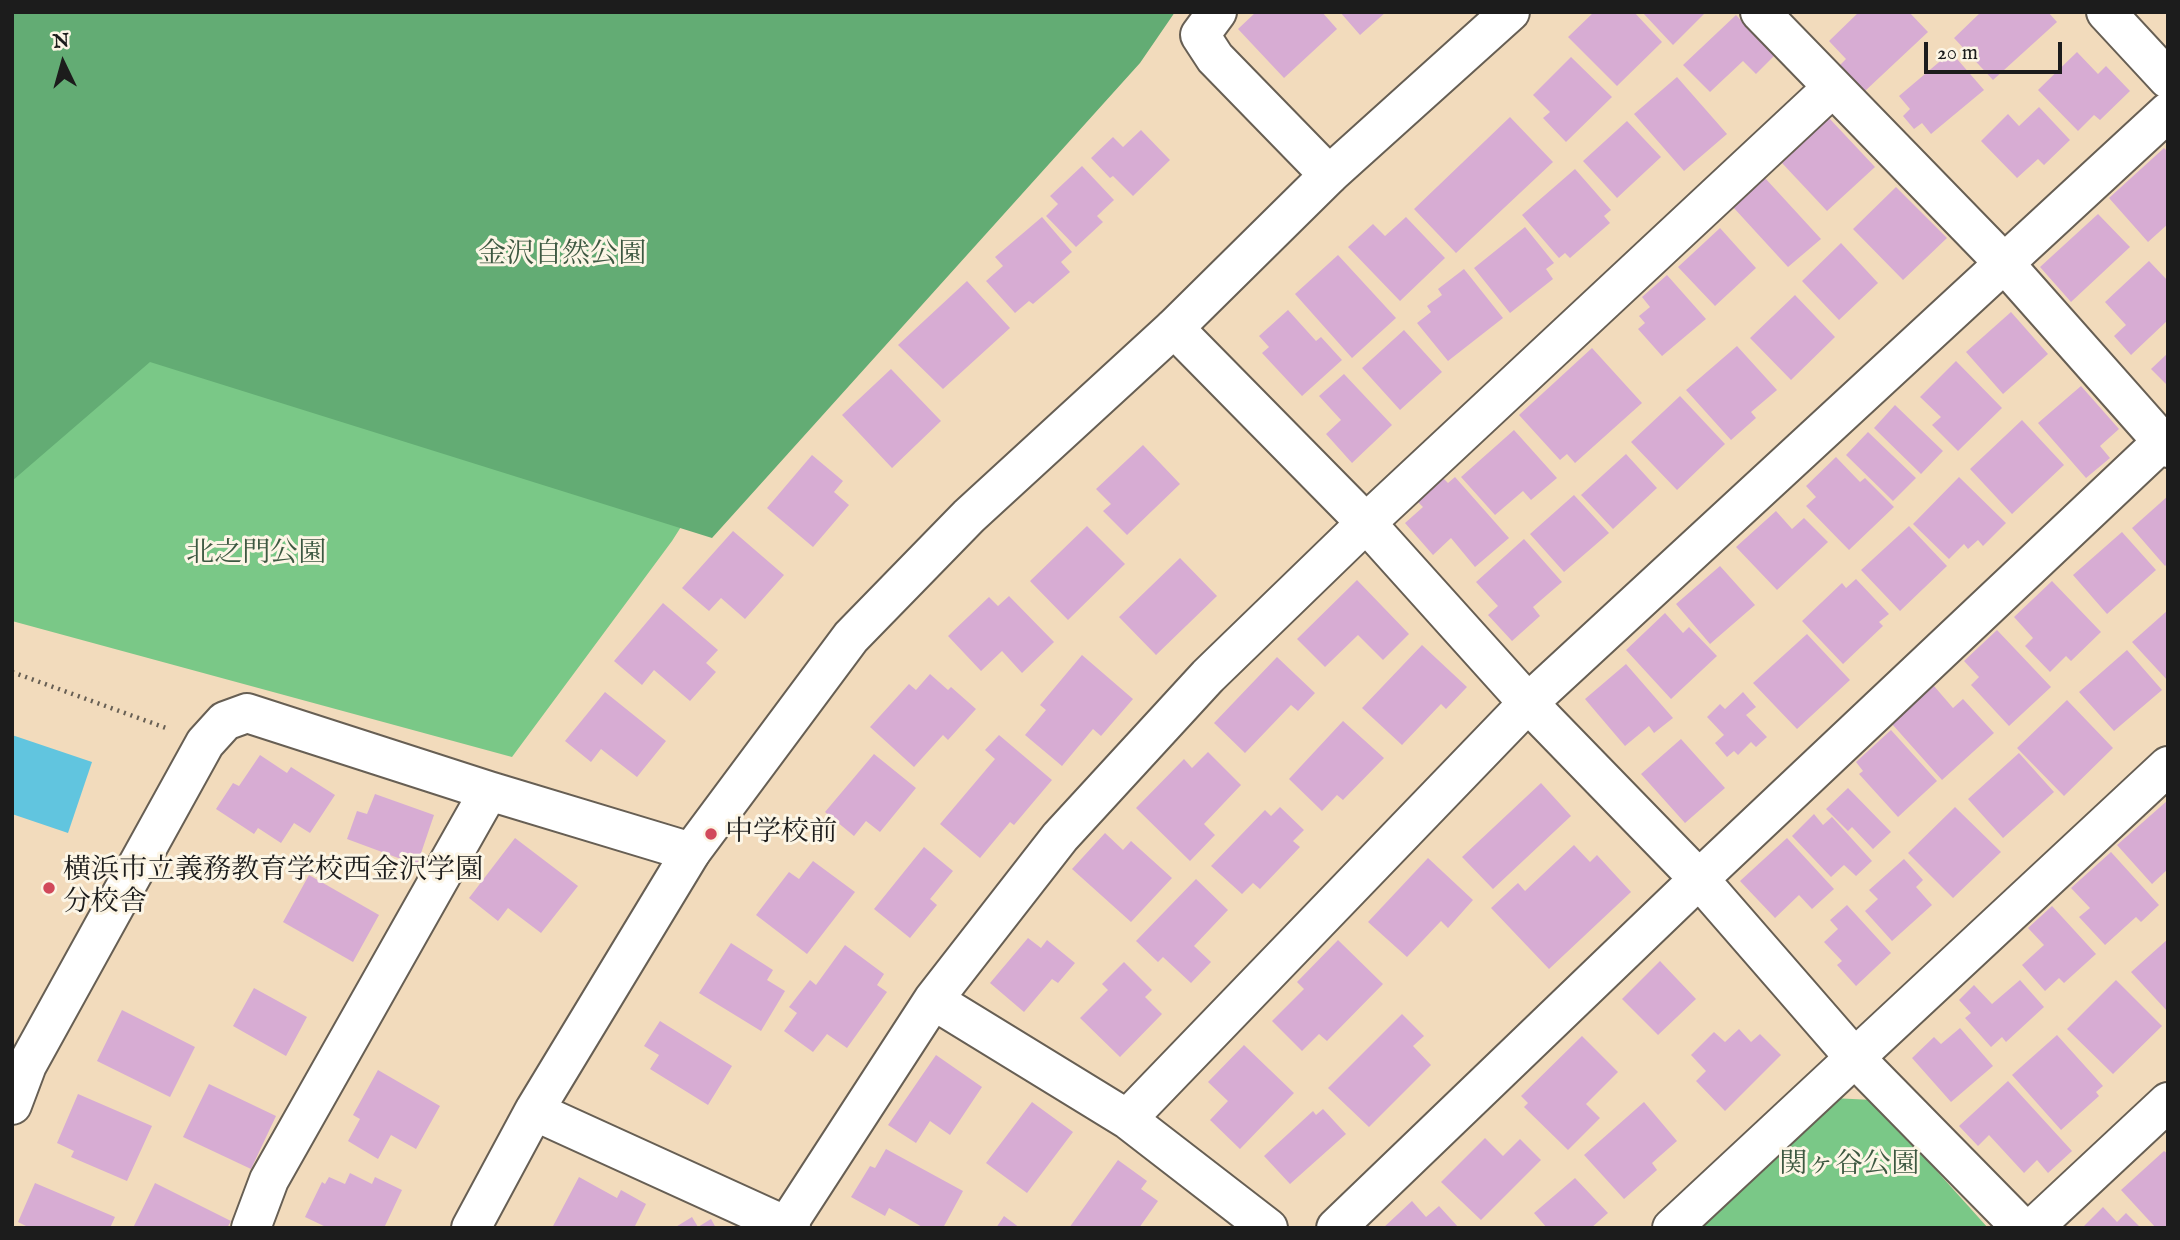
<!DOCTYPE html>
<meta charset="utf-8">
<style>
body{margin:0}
#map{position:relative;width:2180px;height:1240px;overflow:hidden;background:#f2dbbc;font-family:"IM FELL English",serif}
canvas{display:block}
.frame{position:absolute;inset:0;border:14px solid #1c1c1c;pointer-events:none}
.north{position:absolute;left:28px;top:28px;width:70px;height:70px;-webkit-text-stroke:5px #fcf5e5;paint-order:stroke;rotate:355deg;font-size:19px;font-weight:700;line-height:28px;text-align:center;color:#1c1c1c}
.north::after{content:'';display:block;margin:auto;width:24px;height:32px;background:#1c1c1c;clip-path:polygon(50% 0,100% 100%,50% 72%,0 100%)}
.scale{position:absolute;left:1924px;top:42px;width:138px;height:32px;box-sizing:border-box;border:4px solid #1c1c1c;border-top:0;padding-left:9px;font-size:21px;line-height:24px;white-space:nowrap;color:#1c1c1c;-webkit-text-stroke:5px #fcf5e5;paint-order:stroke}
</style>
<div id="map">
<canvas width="2180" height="1240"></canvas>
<div class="frame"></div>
<div class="north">N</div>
<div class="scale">20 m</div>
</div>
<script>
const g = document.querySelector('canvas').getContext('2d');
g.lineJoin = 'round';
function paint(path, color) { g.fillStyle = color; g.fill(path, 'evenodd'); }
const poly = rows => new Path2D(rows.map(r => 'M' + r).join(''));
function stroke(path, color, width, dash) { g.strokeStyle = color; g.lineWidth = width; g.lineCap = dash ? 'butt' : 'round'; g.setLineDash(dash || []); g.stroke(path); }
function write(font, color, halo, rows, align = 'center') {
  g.font = font + ' "IM FELL English","Noto Serif JP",serif'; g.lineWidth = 6; g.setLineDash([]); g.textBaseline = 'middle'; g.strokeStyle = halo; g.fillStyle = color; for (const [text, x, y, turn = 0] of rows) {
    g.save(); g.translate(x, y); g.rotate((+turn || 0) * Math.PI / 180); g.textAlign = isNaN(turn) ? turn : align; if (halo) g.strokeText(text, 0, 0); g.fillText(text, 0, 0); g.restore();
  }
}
const green = poly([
 [12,12,1008,12,672,541,512,757,12,621],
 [1832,1098,1873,1100,1988,1228,1695,1228]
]);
const forest = poly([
 [12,12,1175,12,1140,63,712,538,150,362,12,481]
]);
const water = poly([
 [12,735,92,762,68,833,12,814]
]);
const building = poly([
 [1256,12,1322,12,1337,29,1284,78,1238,29],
 [1340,12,1386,12,1360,35],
 [1594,12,1634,12,1662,42,1617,86,1568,37],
 [1642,12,1706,12,1673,45],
 [1859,12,1909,12,1928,32,1865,91,1840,65,1846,59,1829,41],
 [1981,12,2048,12,2057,22,1993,80,1954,38],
 [1736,15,1774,56,1756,74,1743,61,1710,92,1683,65],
 [1951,52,1984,90,1931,134,1922,123,1914,129,1903,116,1910,109,1899,96],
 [2077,52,2098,74,2106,66,2130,91,2100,120,2094,115,2078,131,2038,90],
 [1571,57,1612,97,1566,142,1543,118,1550,112,1533,95],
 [1677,77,1727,134,1684,171,1634,114],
 [2039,107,2070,140,2044,165,2038,159,2017,178,1981,141,2008,114,2019,126],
 [1510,117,1553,162,1456,253,1414,209],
 [1829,118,1875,167,1827,211,1782,163],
 [1627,121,1661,157,1617,198,1583,161],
 [1141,130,1170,160,1133,196,1113,176,1110,178,1091,158,1113,137,1123,147],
 [2164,148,2168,152,2168,224,2148,242,2109,198],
 [1082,166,1114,200,1097,216,1103,222,1076,247,1046,216,1058,204,1050,196],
 [1575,169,1611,210,1604,216,1610,223,1570,258,1565,253,1559,258,1522,215],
 [1765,178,1821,239,1788,267,1733,207],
 [1896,187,1947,238,1903,280,1853,229],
 [2098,214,2130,247,2071,302,2040,267],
 [1042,217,1072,252,1061,262,1070,272,1033,304,1029,301,1015,313,986,281,1003,266,995,257],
 [1406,217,1445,258,1400,301,1348,247,1373,224,1385,236],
 [1525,227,1554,263,1546,269,1553,279,1510,313,1474,268],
 [1720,228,1756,268,1715,306,1678,267],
 [1841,243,1878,283,1839,320,1802,281],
 [1338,255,1396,318,1352,358,1295,294],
 [2149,261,2168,281,2168,320,2131,355,2114,336,2126,325,2105,302],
 [1464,269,1503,318,1448,361,1417,323,1431,312,1427,306,1442,295,1438,289],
 [1667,275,1706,319,1662,356,1638,329,1645,323,1639,316,1650,307,1642,297],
 [967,281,1010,328,943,389,898,345],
 [1795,295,1835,337,1791,380,1750,338],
 [1288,310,1316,341,1321,337,1342,360,1302,396,1262,353,1269,347,1259,336],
 [2011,312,2048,354,2003,394,1966,352],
 [1404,330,1442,372,1400,410,1362,368],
 [1737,346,1777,390,1751,412,1756,418,1731,440,1686,390],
 [1592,348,1642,403,1575,463,1567,454,1560,460,1519,415],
 [2168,353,2168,386,2151,369],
 [1956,361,2002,408,1958,451,1932,425,1941,417,1920,397],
 [891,369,941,421,892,468,842,415],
 [1344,374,1392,425,1352,463,1326,434,1341,420,1319,396],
 [2081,386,2119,429,2100,446,2110,458,2086,478,2038,423],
 [1680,396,1725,444,1677,490,1631,442],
 [1895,405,1943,451,1921,474,1874,428],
 [2022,420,2064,465,2012,514,1970,469],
 [1514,430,1557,478,1531,500,1523,491,1495,515,1461,477],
 [1868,432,1916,478,1893,501,1846,455],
 [1143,445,1180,484,1127,535,1103,511,1111,504,1096,489],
 [1626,454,1657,488,1613,529,1581,495],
 [812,455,843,481,834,492,849,505,813,547,767,508],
 [1836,457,1860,482,1865,478,1894,507,1849,550,1806,506,1816,497,1806,486],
 [1455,477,1509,538,1475,567,1451,538,1433,555,1405,523,1423,507,1417,501,1443,478,1448,483],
 [1959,477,2006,523,1983,546,1978,540,1968,549,1964,544,1949,559,1913,524],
 [1574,495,1609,533,1564,572,1530,534],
 [2168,496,2168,563,2165,566,2132,528],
 [1776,511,1792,529,1804,518,1828,542,1777,590,1736,547],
 [1087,526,1125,564,1068,620,1030,581],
 [1909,526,1947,566,1900,611,1861,570],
 [733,531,784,575,745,619,721,598,709,611,682,588],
 [2122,532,2156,570,2107,614,2073,575],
 [1524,539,1562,582,1533,607,1540,616,1512,641,1488,615,1498,606,1476,582],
 [1180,558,1217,596,1156,655,1119,617],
 [1720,566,1755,605,1710,644,1676,604],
 [1856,579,1889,614,1879,622,1883,626,1843,664,1802,621,1842,583,1846,588],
 [1357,580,1409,634,1383,660,1358,635,1325,667,1297,639],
 [2052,581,2101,632,2071,661,2066,656,2050,672,2025,646,2033,638,2014,617],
 [1009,596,1054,642,1022,673,1002,651,981,671,948,636,989,597,998,606],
 [663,603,718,650,706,663,716,672,690,701,654,670,642,685,614,661],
 [2168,610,2168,681,2132,642],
 [1665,613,1683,633,1689,627,1717,656,1671,699,1626,650],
 [1997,630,2051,687,2009,726,1971,685,1979,677,1964,661],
 [1807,634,1850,680,1797,729,1753,683],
 [1422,645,1467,687,1446,709,1441,704,1402,745,1362,708],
 [2127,650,2162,690,2114,731,2079,692],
 [1082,655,1133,699,1101,736,1093,729,1062,766,1025,735,1046,710,1040,705],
 [1277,657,1315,693,1298,711,1291,705,1245,753,1214,723],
 [1626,664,1673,718,1654,733,1649,726,1625,746,1585,699],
 [930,674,948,690,951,687,976,709,948,740,943,735,914,767,870,727,909,684,916,690],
 [1934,686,1953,708,1963,699,1994,733,1942,780,1892,724],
 [605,692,666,741,637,777,601,749,591,762,565,741],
 [1743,692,1756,707,1746,715,1767,737,1756,747,1751,742,1738,755,1734,751,1727,757,1715,743,1724,735,1707,717,1720,704,1725,709],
 [2067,700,2113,748,2064,796,2017,748],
 [1343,721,1384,758,1343,800,1337,795,1322,811,1289,779],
 [1891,730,1937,781,1898,817,1859,774,1863,771,1856,762],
 [999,735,1052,780,1014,825,1010,822,980,858,940,824,995,759,985,750],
 [1681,739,1725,788,1685,823,1641,774],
 [1208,752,1241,785,1204,824,1215,835,1190,861,1136,808,1184,759,1192,768],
 [2019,753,2054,792,2003,838,1968,799],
 [874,754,916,788,880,832,866,821,854,836,825,812],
 [260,755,287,773,291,767,335,795,310,833,294,823,281,843,258,828,254,834,216,809,233,783,239,786],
 [1541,783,1571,816,1493,889,1462,857],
 [1848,788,1891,832,1873,849,1852,827,1848,831,1826,809],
 [375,794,434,815,417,865,347,839,357,811,367,814],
 [2168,800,2168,869,2152,884,2117,845],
 [1280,807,1304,830,1293,841,1300,847,1260,889,1253,883,1242,894,1211,866,1265,810,1271,816],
 [1955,807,2001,852,1953,898,1908,853],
 [1814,814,1823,825,1832,817,1872,861,1856,876,1844,865,1831,877,1792,836],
 [1105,833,1123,850,1131,841,1172,878,1131,922,1072,869],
 [515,838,578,886,541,933,508,908,498,921,469,898],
 [1787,838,1834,889,1812,909,1799,895,1775,918,1740,881],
 [1574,845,1590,862,1597,855,1631,892,1549,969,1491,908,1518,883,1525,891],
 [924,847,953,871,930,899,937,905,910,938,874,909],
 [2111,852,2159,905,2141,922,2136,917,2105,945,2079,917,2090,908,2071,888],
 [1428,858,1473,900,1448,928,1441,921,1407,957,1368,922],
 [1904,859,1923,880,1916,887,1932,905,1892,941,1865,911,1878,899,1869,890],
 [813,861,855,892,807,954,756,915,789,872,799,879],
 [309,875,379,915,353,962,283,922],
 [1196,879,1228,910,1194,946,1211,962,1191,983,1163,957,1158,962,1136,941],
 [1847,905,1891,953,1856,986,1837,965,1842,961,1824,942,1838,929,1830,920],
 [2052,906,2096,954,2064,983,2059,978,2045,991,2022,965,2044,945,2028,928],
 [1028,938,1041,948,1047,940,1075,963,1058,983,1052,979,1024,1012,990,983],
 [2168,939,2168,1012,2131,972],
 [1338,940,1383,984,1327,1041,1319,1034,1302,1051,1272,1021,1304,989,1297,982],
 [731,943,773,970,767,980,785,991,761,1031,699,993],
 [845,945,884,974,877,985,887,992,847,1048,827,1034,813,1052,784,1031,797,1013,789,1007,810,980,816,985],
 [1660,961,1696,999,1658,1035,1622,999],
 [1124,962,1152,990,1145,997,1162,1014,1120,1057,1080,1018,1108,990,1102,984],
 [2020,980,2044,1007,2006,1042,2002,1037,1991,1047,1965,1018,1971,1013,1959,1000,1974,985,1992,1004],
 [2116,980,2162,1026,2113,1074,2067,1029],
 [254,988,307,1017,286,1056,233,1026],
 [122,1010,195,1047,170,1097,97,1061],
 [1402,1014,1424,1036,1413,1046,1431,1065,1369,1127,1328,1088],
 [660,1021,732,1066,708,1105,650,1069,659,1055,644,1046],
 [1960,1028,1993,1066,1951,1102,1912,1058,1934,1037,1941,1044],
 [1739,1029,1751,1042,1760,1034,1781,1055,1725,1111,1696,1081,1706,1071,1691,1055,1714,1032,1725,1042],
 [2057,1035,2103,1086,2096,1092,2099,1096,2061,1130,2012,1075],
 [1582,1036,1618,1072,1586,1104,1600,1118,1568,1150,1524,1107,1528,1103,1521,1096],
 [1244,1045,1294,1093,1240,1149,1210,1120,1228,1101,1208,1082],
 [936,1055,982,1087,950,1135,930,1121,916,1143,888,1125],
 [378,1070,440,1106,416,1149,391,1135,378,1159,348,1141,360,1119,353,1115],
 [2008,1081,2072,1151,2048,1173,2037,1160,2024,1173,1989,1135,1978,1146,1959,1126],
 [209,1084,276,1116,251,1169,183,1137],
 [78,1094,152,1126,127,1181,71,1157,74,1151,57,1143],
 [1032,1102,1073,1132,1027,1193,986,1163],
 [1644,1102,1677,1141,1652,1163,1657,1170,1624,1199,1584,1155],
 [1323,1109,1346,1134,1290,1184,1264,1156,1313,1111,1316,1115],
 [1485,1138,1503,1156,1520,1139,1541,1160,1481,1220,1441,1182],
 [886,1149,963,1191,943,1228,924,1228,889,1208,885,1216,851,1197,870,1166,875,1168],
 [2164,1151,2168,1154,2168,1228,2156,1228,2121,1190],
 [1118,1160,1147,1181,1141,1189,1158,1201,1139,1228,1069,1228],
 [350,1173,372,1184,375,1177,402,1190,384,1228,328,1228,305,1217,322,1182,325,1184,329,1177,345,1184],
 [579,1177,617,1198,621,1190,646,1204,634,1228,552,1228],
 [1575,1178,1608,1213,1591,1228,1547,1228,1534,1213],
 [35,1183,115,1217,110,1228,30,1228,18,1222],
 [155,1183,231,1221,227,1228,133,1228],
 [1412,1201,1426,1217,1439,1206,1459,1228,1383,1228],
 [2103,1207,2117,1222,2126,1213,2141,1228,2082,1228],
 [1004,1216,1020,1228,996,1228],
 [692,1217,698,1227,711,1219,716,1228,674,1228]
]);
const path = poly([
 [12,672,166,728]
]);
const street = poly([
 [1217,12,1200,35,1215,58,1329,175],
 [1760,12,2004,263,2168,448],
 [1174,328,1366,523,1528,703,1699,879,1854,1057,2022,1228],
 [933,1000,1127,1119,1268,1228],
 [12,1105,27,1065,205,743,225,721,247,713,489,791,691,852],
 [1127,1119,1528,703,2168,112],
 [251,1228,269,1180,489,791],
 [785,1228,933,1000,1060,837,1208,676,1366,523,1832,88],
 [1336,1228,1699,879,2162,442],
 [1672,1228,2168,766],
 [2033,1228,2168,1102]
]);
const secondary = poly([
 [2106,12,2168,79],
 [534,1111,791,1228],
 [471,1228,534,1111,691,852,851,637,969,516,1174,328,1329,175,1510,12]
]);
const markers = [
 [711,834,7,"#d1495b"],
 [49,888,7,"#d1495b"]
];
const parkNames = [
 ["金沢自然公園",562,256],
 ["北之門公園",256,555],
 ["関ヶ谷公園",1849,1166]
];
const poiNames = [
 ["中学校前",725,834],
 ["横浜市立義務教育学校西金沢学園",63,872],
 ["分校舎",63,904]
];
paint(green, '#7ac887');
paint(forest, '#63ac74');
paint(water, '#61c5df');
paint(building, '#d7acd3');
stroke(street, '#675f54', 42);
stroke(secondary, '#675f54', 42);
stroke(path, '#675f54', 4.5, [2, 5]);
stroke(street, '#fff', 38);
stroke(secondary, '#fff', 38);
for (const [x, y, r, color] of markers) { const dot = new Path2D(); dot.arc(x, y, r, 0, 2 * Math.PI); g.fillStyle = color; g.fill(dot); stroke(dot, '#fcf5e5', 2.5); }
write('28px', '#3d5841', '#fcf5e5', parkNames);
write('28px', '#1c1c1c', '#fcf5e5', poiNames, 'left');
</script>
